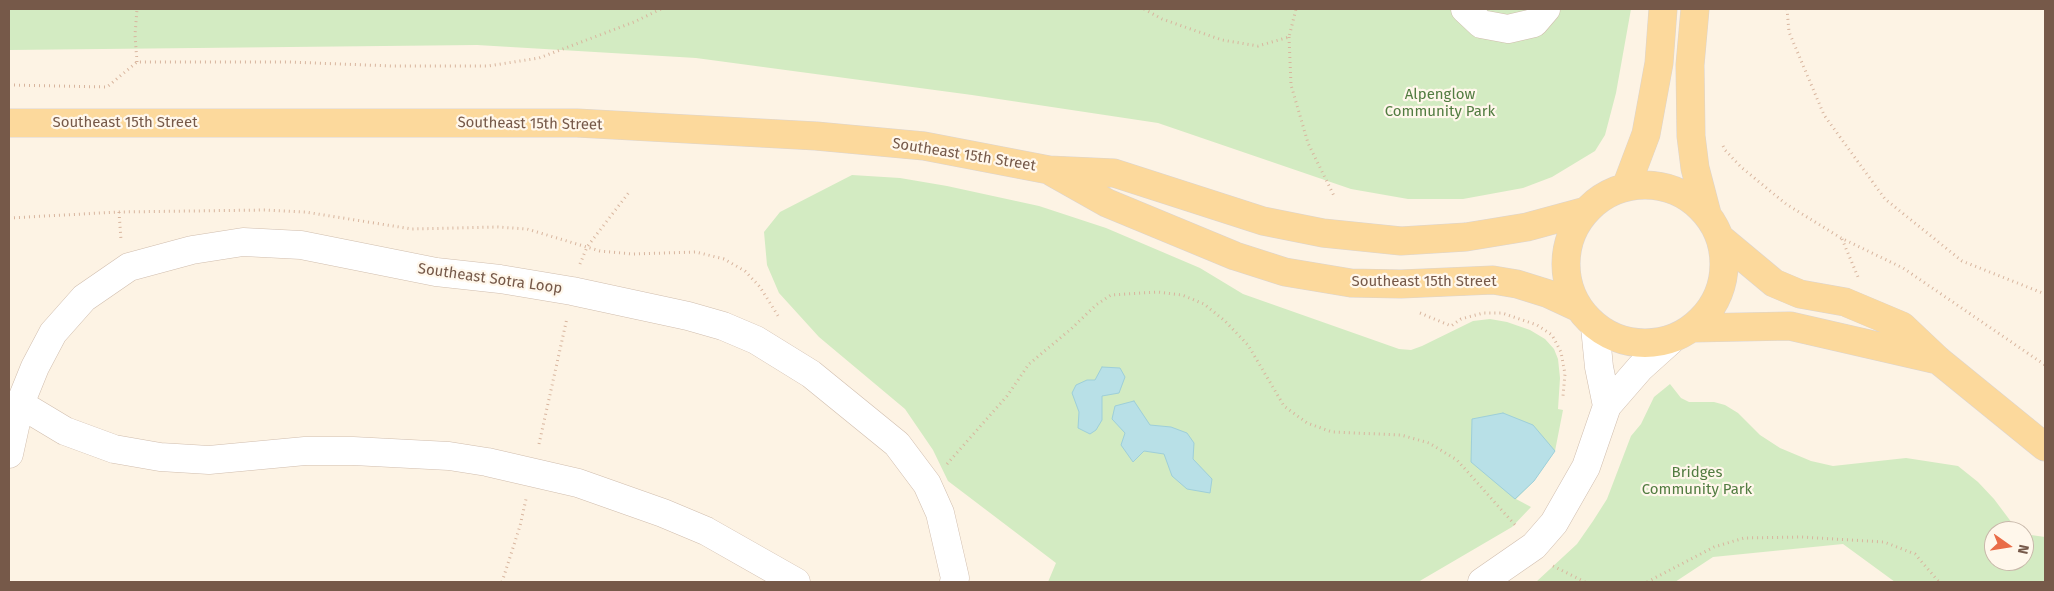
<!DOCTYPE html>
<style>
body{margin:0}
#map{position:relative;width:2054px;height:591px;overflow:hidden;background:#fdf3e4;font-family:"Fira Sans",sans-serif}
canvas{display:block}
.frame{position:absolute;inset:0;border:10px solid #765949;pointer-events:none}
.north{position:absolute;left:1984px;top:521px;width:50px;height:50px;box-sizing:border-box;background:#fff7eb;border:1px solid #c8b8aa;border-radius:50%;rotate:103deg;font-size:14px;font-weight:700;line-height:20px;text-align:center;color:#765949}
.north::after{content:'';display:block;margin:auto;width:18px;height:22px;background:#e96c47;clip-path:polygon(50% 0,100% 100%,50% 72%,0 100%)}
</style>
<div id="map">
<canvas width="2054" height="591"></canvas>
<div class="frame"></div>
<div class="north">N</div>
</div>
<script>
const g = document.querySelector('canvas').getContext('2d');
g.lineJoin = 'round';
function paint(path, color) { g.fillStyle = color; g.fill(path, 'evenodd'); }
const poly = rows => new Path2D(rows.map(r => 'M' + r).join(''));
function stroke(path, color, width, dash) { g.strokeStyle = color; g.lineWidth = width; g.lineCap = dash ? 'butt' : 'round'; g.setLineDash(dash || []); g.stroke(path); }
function write(font, color, halo, rows, align = 'center') {
  g.font = font + ' "Fira Sans",sans-serif'; g.lineWidth = 4.5; g.setLineDash([]); g.textBaseline = 'middle'; g.strokeStyle = halo; g.fillStyle = color; for (const [text, x, y, turn = 0] of rows) {
    g.save(); g.translate(x, y); g.rotate((+turn || 0) * Math.PI / 180); g.textAlign = isNaN(turn) ? turn : align; if (halo) g.strokeText(text, 0, 0); g.fillText(text, 0, 0); g.restore();
  }
}
const green = poly([
 [9,9,1631,9,1616,93,1605,135,1595,151,1552,177,1523,188,1463,199,1408,199,1351,189,1158,123,972,95,696,58,477,45,9,50],
 [852,175,900,178,947,186,1039,206,1106,228,1200,268,1243,294,1399,349,1411,350,1422,346,1473,321,1490,319,1507,322,1530,330,1545,339,1554,349,1558,359,1560,378,1558,409,1563,410,1555,451,1534,481,1516,499,1531,507,1512,527,1418,582,1048,582,1056,563,948,481,933,450,905,409,819,337,779,293,767,265,764,232,780,212],
 [1670,384,1681,398,1689,402,1714,402,1725,405,1738,413,1760,435,1780,448,1811,461,1833,466,1906,458,1958,466,1978,482,1994,499,2018,531,1994,531,1994,561,2024,561,2024,534,2045,537,2045,582,1895,582,1843,544,1713,557,1675,582,1536,582,1577,544,1593,521,1607,499,1631,436,1641,424,1654,397]
]);
const water = poly([
 [1102,367,1120,368,1125,377,1119,393,1102,396,1102,420,1096,430,1090,434,1078,428,1079,412,1072,393,1076,385,1087,380,1095,380,1102,367],
 [1134,401,1150,425,1171,427,1187,433,1194,443,1193,459,1212,479,1210,493,1187,489,1172,476,1164,454,1144,451,1133,462,1121,445,1125,433,1112,419,1115,406,1134,401],
 [1503,413,1533,425,1555,451,1534,481,1515,499,1471,462,1472,419,1503,413]
]);
const path = poly([
 [1144,9,1162,19,1222,40,1258,46,1289,37,1296,9],
 [1787,9,1789,32,1824,115,1885,199,1962,261,2045,294],
 [1289,37,1291,85,1308,143,1334,196],
 [137,62,135,35,137,9],
 [9,85,107,87,137,62,289,62,392,66,488,66,539,58,634,22,661,9],
 [1723,146,1725,150,1741,167,1786,204,1841,238,1903,268,2045,365],
 [119,212,121,240],
 [9,218,119,212,264,210,305,212,412,229,498,227,527,229,600,251,632,254,696,252,724,259,745,271,760,287,780,319],
 [1842,239,1858,277],
 [580,264,587,247,630,191],
 [1420,313,1451,326,1461,319,1483,313,1502,313,1537,325,1552,335,1561,352,1565,374,1563,396],
 [539,444,567,318],
 [947,464,1007,396,1029,364,1071,329,1096,305,1111,295,1157,292,1182,295,1204,304,1225,321,1248,345,1284,406,1307,423,1332,432,1401,435,1429,443,1457,460,1515,525],
 [1553,566,1585,582],
 [502,582,520,526,526,499],
 [1647,582,1714,547,1744,538,1801,537,1884,542,1915,554,1939,582]
]);
const minor = poly([
 [1465,9,1481,24,1508,29,1534,23,1546,9],
 [1595,327,1599,367,1607,406],
 [20,404,65,431,114,449,160,457,209,460,305,451,353,451,449,456,487,462,578,483,663,513,706,531,796,582],
 [9,454,20,404,35,367,53,333,84,298,129,267,192,250,243,242,301,245,436,272,500,279,572,291,688,316,723,326,756,340,811,374,897,444,927,484,940,513,955,578,954,582],
 [1482,582,1534,546,1554,523,1586,467,1607,406,1640,368,1670,341]
]);
const major = poly([
 [1695,9,1690,65,1691,136,1695,168,1707,214],
 [9,123,577,123,816,136,924,146,1049,170,1114,173,1263,221,1323,233,1401,241,1466,237,1527,227,1586,211],
 [1052,172,1107,203,1235,256,1285,272,1351,283,1401,284,1493,280,1517,284,1549,294,1577,307],
 '1566 264a79 79 0 1 1 158 0a79 79 0 1 1-158 0Z',
 [1626,187,1646,134,1659,63,1663,9],
 [1720,238,1774,283,1800,294,1845,302,1902,326,1938,360,2045,447],
 [1693,328,1790,326,1938,360]
]);
const parkNames = [
 ["Alpenglow",1440,95],
 ["Community Park",1440,112],
 ["Bridges",1697,473],
 ["Community Park",1697,490]
];
const streetNames = [
 ["Southeast 15th Street",125,123],
 ["Southeast 15th Street",530,124,1],
 ["Southeast 15th Street",964,155,9],
 ["Southeast Sotra Loop",490,279,8],
 ["Southeast 15th Street",1424,282]
];
paint(green, '#d3ebc2');
paint(water, '#b8e0e7');
stroke(water, '#9ecfd9', 1);
stroke(minor, '#d0bdad', 29);
stroke(major, '#dbd4d0', 29);
stroke(path, '#d8b59e', 3, [1, 4]);
stroke(minor, '#fff', 28);
stroke(major, '#fcd99c', 28);
write('15px', '#527c41', '#fff7eb', parkNames);
write('15px', '#765949', '#fff7eb', streetNames);
</script>
